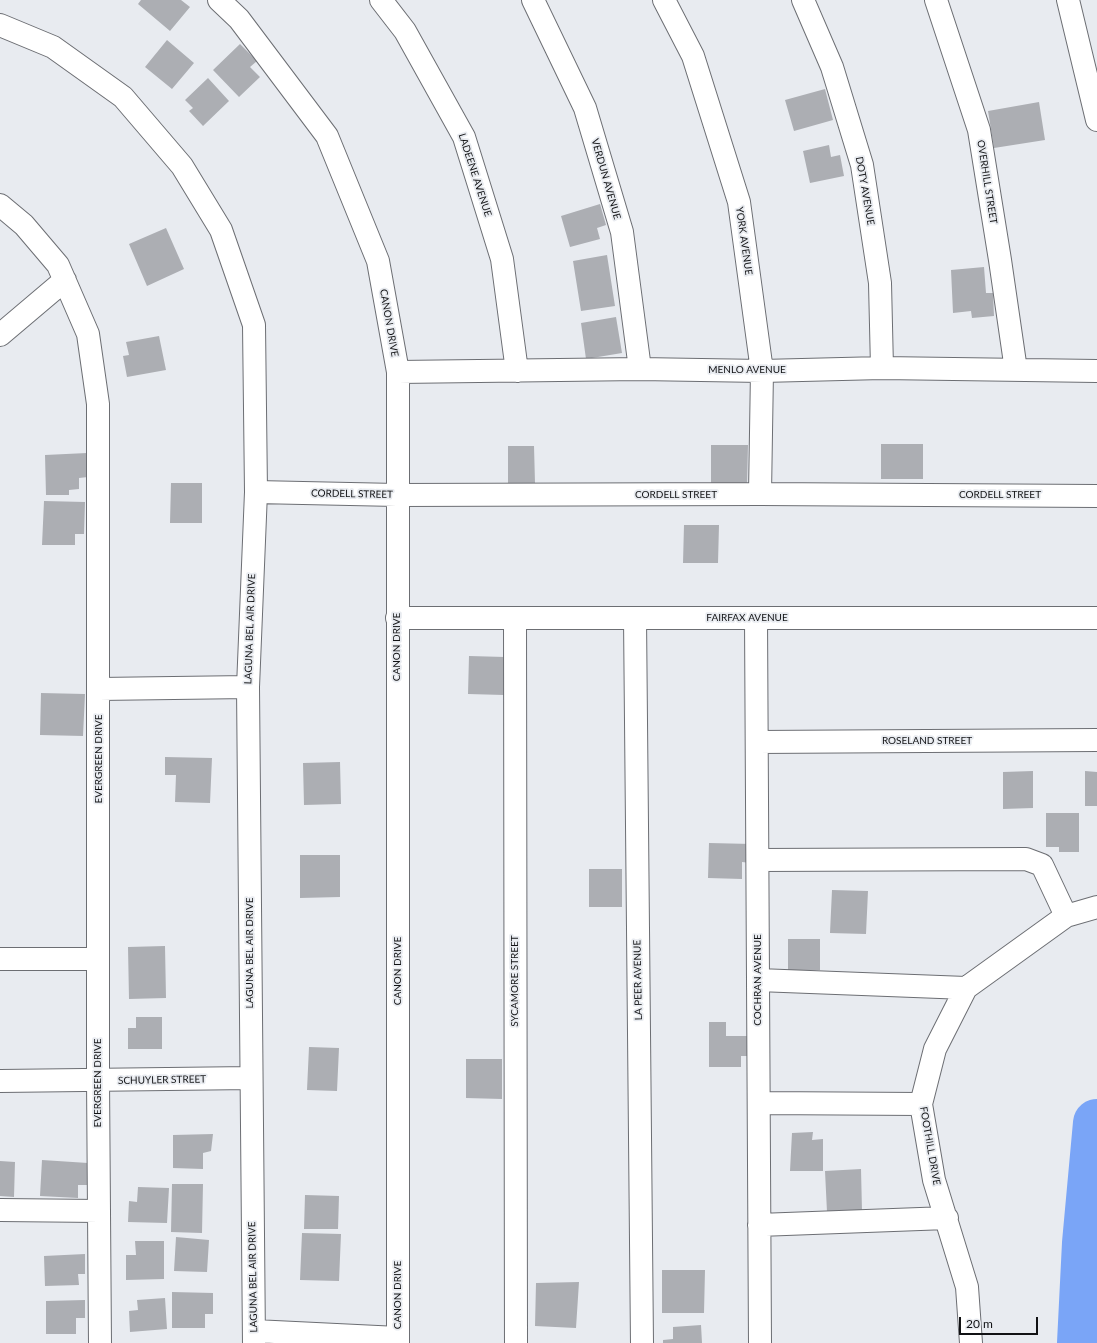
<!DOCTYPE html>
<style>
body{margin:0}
#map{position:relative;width:1097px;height:1343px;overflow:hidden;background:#e8ebf0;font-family:Lato,sans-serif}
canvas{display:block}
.scale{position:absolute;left:959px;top:1317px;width:79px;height:18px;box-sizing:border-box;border:2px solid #111214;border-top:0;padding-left:5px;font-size:12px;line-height:14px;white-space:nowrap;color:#111214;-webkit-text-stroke:3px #e8ebf0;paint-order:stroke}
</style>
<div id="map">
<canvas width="1097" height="1343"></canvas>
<div class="scale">20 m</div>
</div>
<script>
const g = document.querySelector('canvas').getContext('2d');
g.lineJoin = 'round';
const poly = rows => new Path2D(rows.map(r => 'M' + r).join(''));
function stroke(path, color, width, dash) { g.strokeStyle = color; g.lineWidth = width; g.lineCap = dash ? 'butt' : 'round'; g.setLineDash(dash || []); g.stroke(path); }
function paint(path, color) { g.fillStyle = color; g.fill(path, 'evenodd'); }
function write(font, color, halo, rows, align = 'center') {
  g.font = font + ' Lato,sans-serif'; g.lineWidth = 3.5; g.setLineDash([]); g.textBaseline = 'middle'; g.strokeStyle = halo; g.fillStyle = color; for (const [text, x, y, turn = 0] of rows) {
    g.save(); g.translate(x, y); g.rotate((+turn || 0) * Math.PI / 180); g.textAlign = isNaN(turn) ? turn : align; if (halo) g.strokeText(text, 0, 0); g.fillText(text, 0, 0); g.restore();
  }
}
const river = poly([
 [1081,1343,1086,1243,1097,1123]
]);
const building = poly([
 [141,0,181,0,190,7,170,31,138,4],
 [167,40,194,63,172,89,145,67],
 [240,44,257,61,250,67,260,77,239,97,213,70],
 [208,78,229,101,203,126,189,111,193,108,185,100],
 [825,89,833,120,794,131,785,100],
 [1039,102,1045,140,994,148,988,111],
 [829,145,831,157,840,155,844,176,810,183,803,151],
 [600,204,606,225,597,228,600,239,570,247,561,216],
 [166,228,184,269,147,286,129,244],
 [607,255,615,306,581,311,573,261],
 [984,267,986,293,993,293,994,316,972,318,971,311,953,313,951,270],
 [616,317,622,353,586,359,581,323],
 [159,336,166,370,127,377,123,356,129,355,126,342],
 [881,444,923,444,923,479,881,479],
 [711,445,748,445,747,486,711,486],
 [508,446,534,446,535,483,508,483],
 [87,453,88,477,79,478,79,489,69,490,69,495,46,495,45,455],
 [171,483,202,483,202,523,170,523],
 [44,501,85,502,84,534,75,534,75,545,42,545],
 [684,525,719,525,718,563,683,563],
 [469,656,505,657,504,695,468,694],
 [41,693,85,694,83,736,40,735],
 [165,757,212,758,210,803,175,802,176,775,165,775],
 [340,762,341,804,304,805,303,763],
 [1033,771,1033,808,1003,809,1003,772],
 [1085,771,1097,772,1097,806,1085,806],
 [1046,813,1079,813,1079,852,1059,852,1059,847,1046,847],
 [709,843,752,844,751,863,742,862,742,879,708,878],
 [300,855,340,855,340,897,300,898],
 [589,869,622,869,622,907,589,907],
 [832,890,868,891,866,934,830,933],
 [788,939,820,939,820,970,788,970],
 [165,946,166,998,129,999,128,947],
 [136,1017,162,1017,162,1049,128,1049,128,1028,136,1028],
 [709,1022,726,1022,726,1036,749,1036,748,1056,741,1056,741,1067,709,1067],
 [309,1047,339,1048,337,1091,307,1090],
 [466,1059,502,1059,502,1099,466,1098],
 [813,1132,812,1140,823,1139,823,1171,790,1171,792,1133],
 [213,1134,211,1151,203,1153,203,1169,173,1168,173,1135],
 [42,1160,88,1163,87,1185,78,1185,78,1198,40,1196],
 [0,1161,15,1162,14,1197,0,1196],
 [861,1169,862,1211,827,1212,825,1171],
 [172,1184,203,1184,202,1233,171,1232],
 [138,1187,169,1188,167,1223,128,1222,129,1201,137,1202],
 [305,1195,339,1196,338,1229,304,1229],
 [302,1233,341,1234,339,1281,300,1280],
 [176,1237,209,1240,207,1272,174,1271],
 [135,1241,164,1241,164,1279,126,1280,126,1255,136,1255],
 [85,1254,85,1274,78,1274,79,1285,45,1286,44,1256],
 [662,1270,705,1270,704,1313,662,1313],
 [579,1282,576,1328,535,1326,536,1283],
 [172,1292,213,1293,213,1314,205,1314,205,1328,172,1328],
 [165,1298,167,1329,130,1332,129,1311,138,1310,137,1300],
 [85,1300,85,1318,76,1318,76,1334,46,1334,46,1301],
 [701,1325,702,1343,663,1343,663,1340,673,1339,673,1327]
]);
const minor = poly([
 [219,0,239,19,327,136,378,261,398,372,398,1343],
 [381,0,405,31,464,137,502,259,517,371],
 [533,0,585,108,622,232,640,369],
 [664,0,693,56,739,202,762,371,760,494],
 [803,0,832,67,862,165,880,283,882,368],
 [936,0,979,130,1000,260,1016,370],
 [1068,0,1097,120],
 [0,25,53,47,123,97,182,166,221,230,254,325,256,492,248,687,254,1343],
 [0,205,24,225,58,265,88,334,98,404,98,1080,100,1343],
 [0,335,65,280],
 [398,372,640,369,762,371,882,368,1097,371],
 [256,492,397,495,760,494,1097,496],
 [397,618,1097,618],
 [515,618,516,1343],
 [635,618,642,1343],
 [756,618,760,1343],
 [99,689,248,687],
 [757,742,1097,740],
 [758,860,1026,859,1042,865,1066,916],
 [0,959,98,959],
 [758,980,966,988],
 [0,1081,251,1078],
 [759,1103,921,1104],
 [0,1210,99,1211],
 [759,1225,947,1218],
 [254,1331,398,1338],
 [971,1343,967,1287,934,1180,921,1104,935,1049,966,988,1066,916,1097,907]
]);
const streetNames = [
 ["LADEENE AVENUE",475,175,72],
 ["VERDUN AVENUE",606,179,74],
 ["OVERHILL STREET",987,182,81],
 ["DOTY AVENUE",865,191,80],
 ["YORK AVENUE",744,241,82],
 ["CANON DRIVE",389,323,80],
 ["MENLO AVENUE",747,370],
 ["CORDELL STREET",352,494,1],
 ["CORDELL STREET",676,495],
 ["CORDELL STREET",1000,495],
 ["FAIRFAX AVENUE",747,618],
 ["LAGUNA BEL AIR DRIVE",250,629,-88],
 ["CANON DRIVE",397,647,-90],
 ["ROSELAND STREET",927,741],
 ["EVERGREEN DRIVE",99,759,-90],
 ["LAGUNA BEL AIR DRIVE",250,953,-90],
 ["CANON DRIVE",398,971,-90],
 ["LA PEER AVENUE",638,980,-91],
 ["COCHRAN AVENUE",758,980,-90],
 ["SYCAMORE STREET",515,981,-90],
 ["SCHUYLER STREET",162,1080,-1],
 ["EVERGREEN DRIVE",98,1083,-90],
 ["FOOTHILL DRIVE",930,1146,80],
 ["LAGUNA BEL AIR DRIVE",253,1277,-91],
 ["CANON DRIVE",398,1295,-90]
];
stroke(river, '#7aa5f7', 48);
paint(building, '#acaeb3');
stroke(minor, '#6c6e73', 24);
stroke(minor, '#fff', 22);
write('10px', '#111214', '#e8ebf0', streetNames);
</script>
